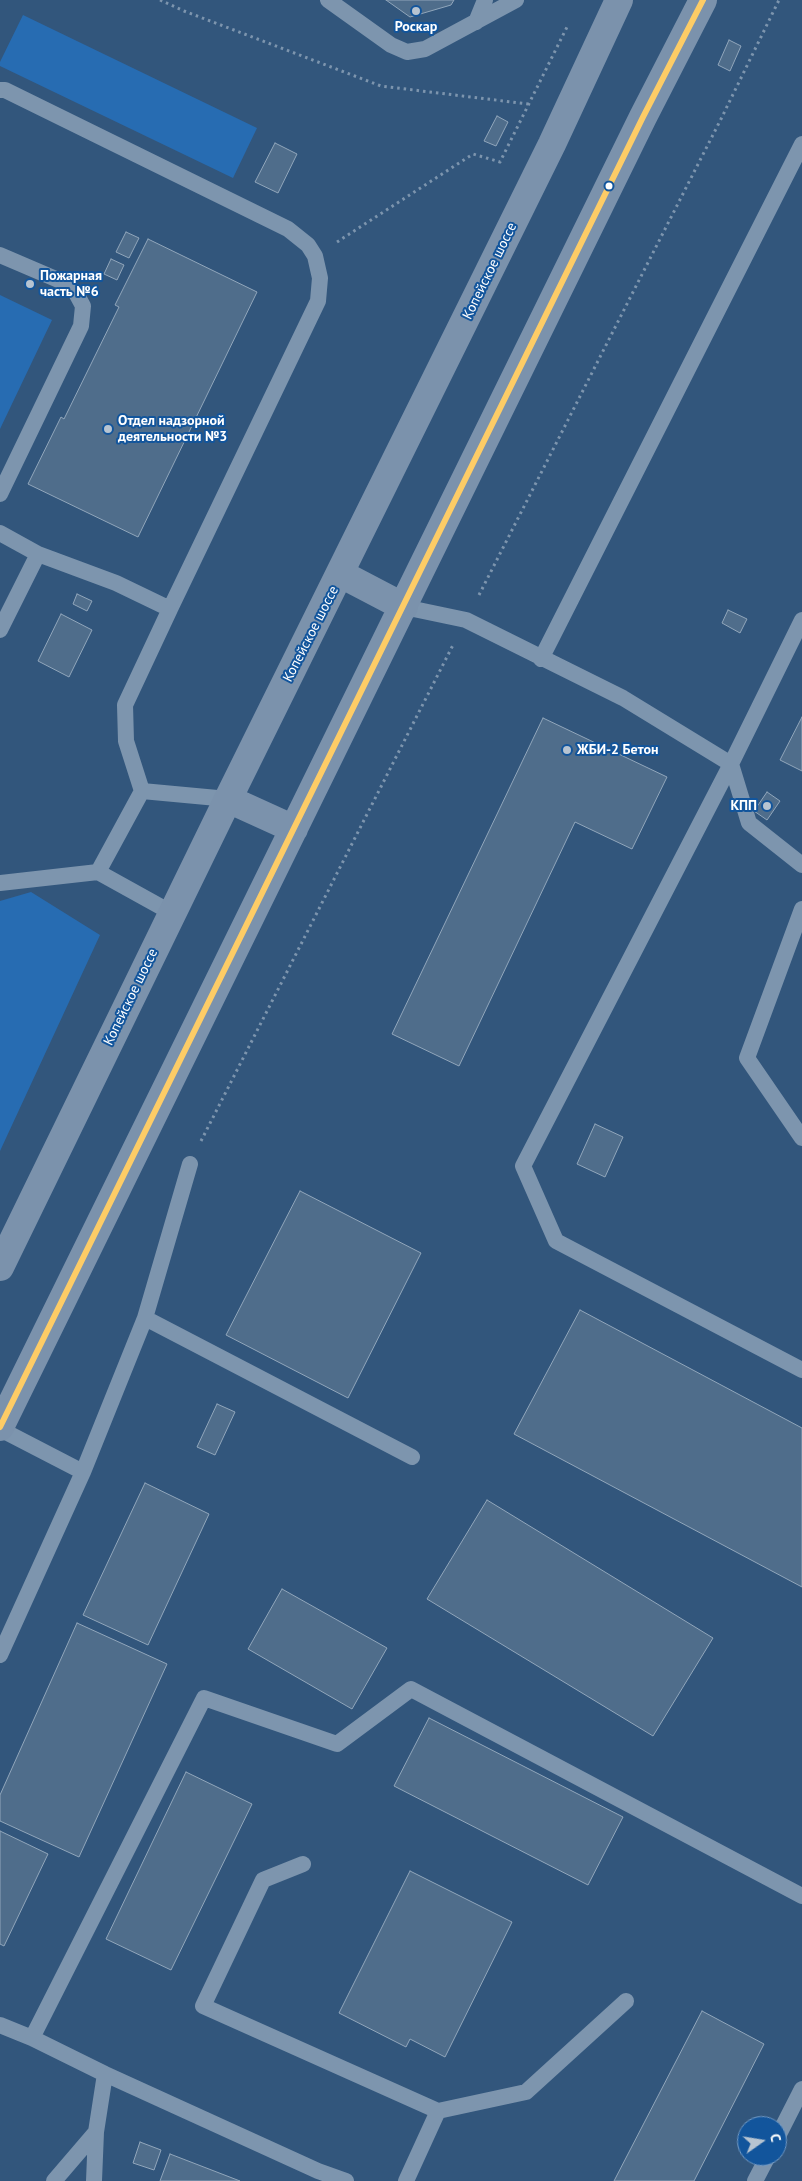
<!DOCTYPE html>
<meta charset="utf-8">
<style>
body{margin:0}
#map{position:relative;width:802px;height:2181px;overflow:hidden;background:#32567c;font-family:"PT Sans",sans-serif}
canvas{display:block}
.north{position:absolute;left:737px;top:2116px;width:50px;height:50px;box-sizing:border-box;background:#12559c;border:1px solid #7199c4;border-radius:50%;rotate:77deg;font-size:14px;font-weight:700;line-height:20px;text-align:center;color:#fff}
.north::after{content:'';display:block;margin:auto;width:18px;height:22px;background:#b7c4d1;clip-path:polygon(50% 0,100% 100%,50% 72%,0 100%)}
</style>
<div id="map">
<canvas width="802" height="2181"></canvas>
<div class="north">С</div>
</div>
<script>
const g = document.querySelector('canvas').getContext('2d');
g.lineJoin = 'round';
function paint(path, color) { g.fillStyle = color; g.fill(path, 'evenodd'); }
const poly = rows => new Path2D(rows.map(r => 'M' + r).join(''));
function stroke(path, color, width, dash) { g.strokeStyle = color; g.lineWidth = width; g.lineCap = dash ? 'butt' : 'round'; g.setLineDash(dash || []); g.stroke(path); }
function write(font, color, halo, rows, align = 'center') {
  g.font = font + ' "PT Sans",sans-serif'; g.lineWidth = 4; g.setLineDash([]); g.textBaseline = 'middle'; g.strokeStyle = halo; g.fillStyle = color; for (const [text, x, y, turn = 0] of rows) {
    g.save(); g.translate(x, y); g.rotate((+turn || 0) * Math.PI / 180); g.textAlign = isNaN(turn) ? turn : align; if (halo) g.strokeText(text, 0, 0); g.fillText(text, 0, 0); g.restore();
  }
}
const green = poly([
 [23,15,257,128,233,178,0,66,0,62],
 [0,295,52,320,0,429],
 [31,892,100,935,0,1151,0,901]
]);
const building = poly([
 [386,0,454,0,451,5,410,17,386,0],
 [729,40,741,46,730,71,718,65,729,40],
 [497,116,508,122,496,146,484,141,497,116],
 [275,143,297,154,278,193,255,182,275,143],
 [126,232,139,238,129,258,116,252,126,232],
 [148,239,257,292,138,537,28,484,61,417,64,419,119,307,115,305,148,239],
 [111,259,124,265,117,280,104,274,111,259],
 [77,594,92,601,87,611,73,604,77,594],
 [728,610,747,619,740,633,722,623,728,610],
 [61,614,92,630,69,677,38,661,61,614],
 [802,717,802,771,780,760,802,717],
 [543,718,667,777,632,849,575,822,459,1066,392,1034,543,718],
 [767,792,780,801,767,820,754,811,767,792],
 [595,1124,623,1137,605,1177,577,1164,595,1124],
 [300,1191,421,1253,348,1398,226,1335,300,1191],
 [580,1310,802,1428,802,1587,514,1434,580,1310],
 [217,1404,235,1412,215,1455,197,1447,217,1404],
 [145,1483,209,1514,148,1645,83,1615,145,1483],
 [487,1500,713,1638,653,1736,427,1599,487,1500],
 [282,1589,387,1648,352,1709,248,1649,282,1589],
 [77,1623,167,1664,79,1857,0,1821,0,1795,77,1623],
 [429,1718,623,1817,588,1885,394,1786,429,1718],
 [186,1772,252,1804,171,1970,106,1939,186,1772],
 [0,1831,48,1854,4,1946,0,1944,0,1831],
 [410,1871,512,1922,445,2057,410,2039,406,2047,339,2013,410,1871],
 [702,2011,764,2044,694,2181,614,2181,702,2011],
 [140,2142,161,2150,154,2170,133,2163,140,2142],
 [170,2154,240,2181,160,2181,170,2154]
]);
const path = poly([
 [160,0,184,11,381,86,528,104],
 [337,242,473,154,500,162,567,27],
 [479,595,721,119,779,0],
 [201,1141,453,645]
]);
const lane = poly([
 [328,0,391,45,407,52,425,49,516,0],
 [476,22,485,0],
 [0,90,5,90,288,229,308,245,315,256,320,278,318,301,170,609],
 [0,255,63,282,76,293,83,306,81,326,0,494],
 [0,533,38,554,116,583,170,609,125,705,126,741,142,791,228,799],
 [404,607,466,620,623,698,731,764,749,823,802,865],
 [802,620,731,764,523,1166,556,1241,802,1370],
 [0,630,38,554],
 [541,659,802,144],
 [98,872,142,791],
 [0,883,98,872,172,913],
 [802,909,747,1058,802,1138],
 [145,1318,412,1457],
 [0,1429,83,1472],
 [0,1655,83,1472,145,1318,190,1164],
 [303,1864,263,1880,203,2006,438,2111,526,2092,626,2001],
 [0,2025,32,2038,105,2074,318,2171,346,2181],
 [32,2038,204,1698,337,1744,411,1689,802,1896],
 [777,2138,802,2089],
 [54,2181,96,2132],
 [94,2181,96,2132,105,2074],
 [406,2181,438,2111],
 [755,2181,768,2156]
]);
const primary = poly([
 [341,574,404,607],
 [228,799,294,829],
 [0,1267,228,799,552,144,619,0],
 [0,1427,643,117,703,0]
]);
const bus1 = poly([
 [0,1427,643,117,703,0]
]);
const markers = [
 [416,11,5,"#b7c4d1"],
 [609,186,4.5,"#fff"],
 [30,284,5,"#b7c4d1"],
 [108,429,5,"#b7c4d1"],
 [567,750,5,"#b7c4d1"],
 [767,806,5,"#b7c4d1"]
];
const poiNames = [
 ["Роскар",416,27,"center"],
 ["Пожарная",40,276],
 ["часть №6",40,292],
 ["Отдел надзорной",118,421],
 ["деятельности №3",118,437],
 ["ЖБИ-2 Бетон",577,750],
 ["КПП",757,806,"right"]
];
const streetNames = [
 ["Копейское шоссе",490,271,-64],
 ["Копейское шоссе",311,634,-63],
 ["Копейское шоссе",131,997,-64]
];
paint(green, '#276cb2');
paint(building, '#4f6d8b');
stroke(building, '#91a6bb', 1);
stroke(path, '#7d95ae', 3, [2.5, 4]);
stroke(lane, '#7d95ae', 16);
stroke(primary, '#7b92ac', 28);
stroke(bus1, '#fdcc66', 6);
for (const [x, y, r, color] of markers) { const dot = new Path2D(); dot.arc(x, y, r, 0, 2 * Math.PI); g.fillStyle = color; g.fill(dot); stroke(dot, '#12559c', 2); }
write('bold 14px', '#fff', '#12559c', poiNames, 'left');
write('14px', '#fff', '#12559c', streetNames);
</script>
